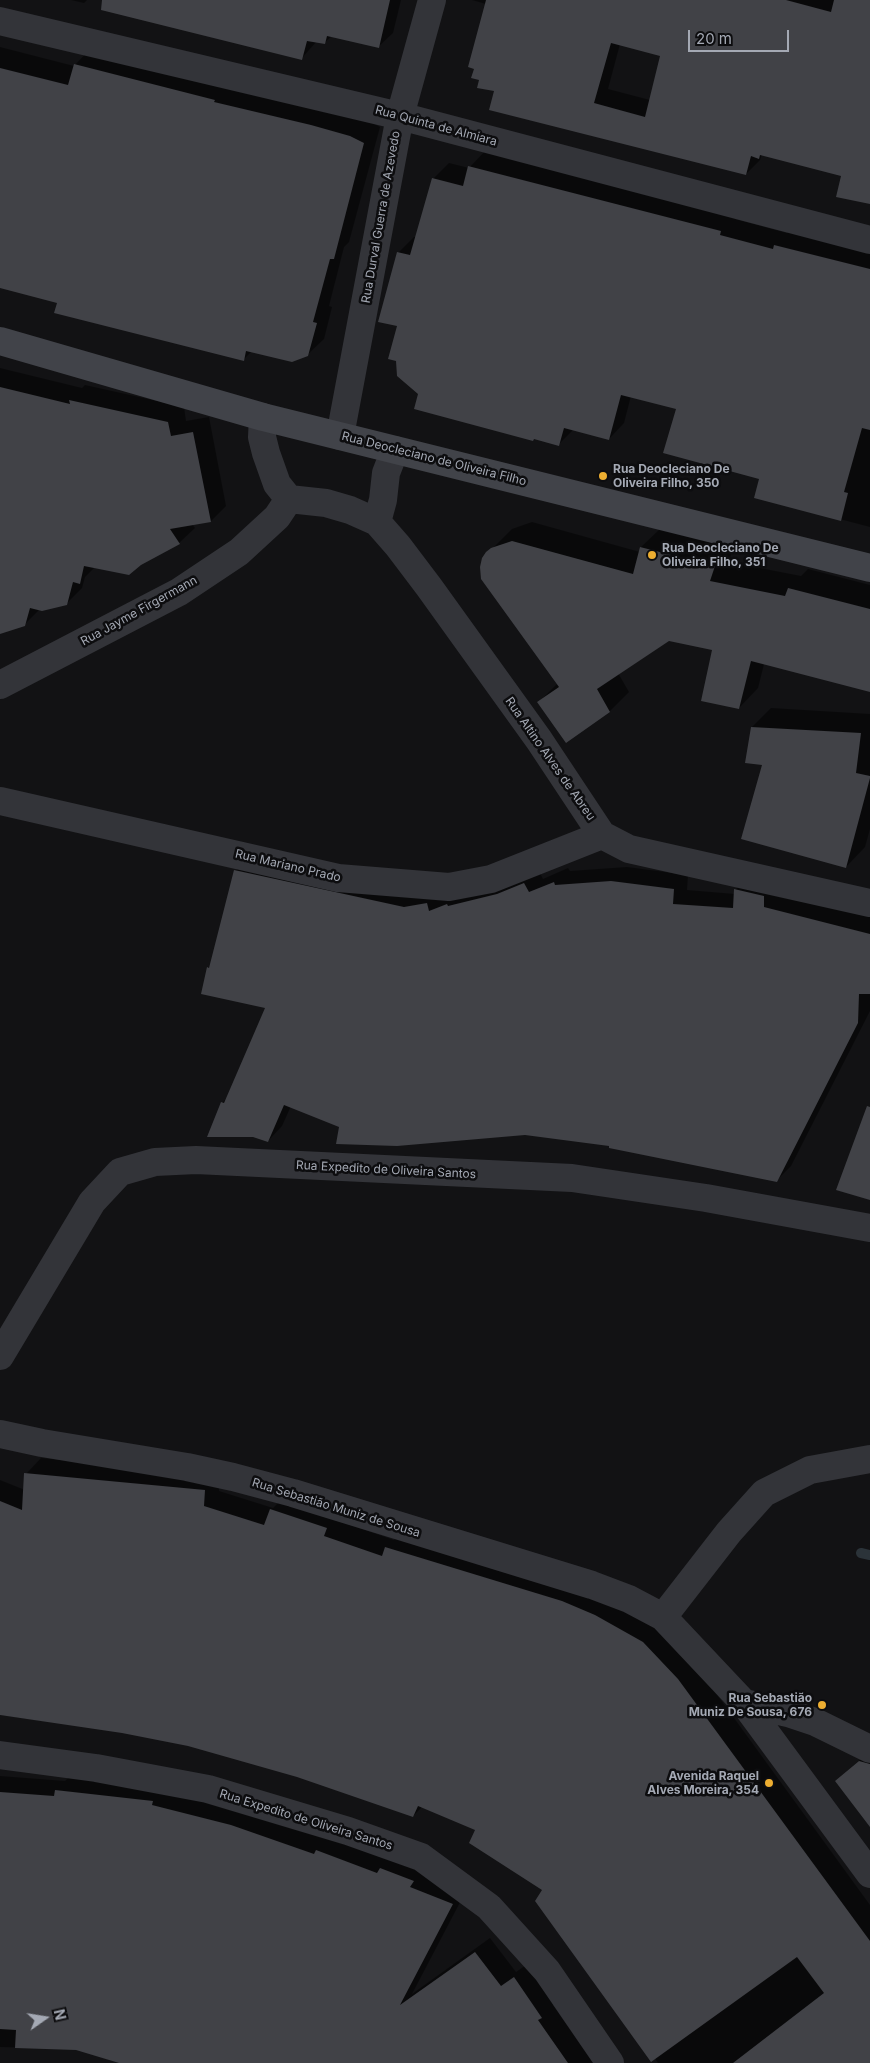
<!DOCTYPE html>
<meta charset="utf-8">
<style>
body{margin:0}
#map{position:relative;width:870px;height:2063px;overflow:hidden;background:#121214;font-family:Inter,sans-serif}
canvas{display:block}
.north{position:absolute;left:20px;top:1993px;width:50px;height:50px;-webkit-text-stroke:4px #0d0d0f;paint-order:stroke;rotate:77deg;font-size:14px;font-weight:700;line-height:20px;text-align:center;color:#a4a9b4}
.north::after{content:'';display:block;margin:auto;width:18px;height:22px;background:#a4a9b4;clip-path:polygon(50% 0,100% 100%,50% 72%,0 100%)}
.scale{position:absolute;left:688px;top:30px;width:101px;height:22px;box-sizing:border-box;border:2px solid #a4a9b4;border-top:0;padding-left:6px;font-size:15px;line-height:18px;white-space:nowrap;color:#a4a9b4;-webkit-text-stroke:4px #0d0d0f;paint-order:stroke}
</style>
<div id="map">
<canvas width="870" height="2063"></canvas>
<div class="north">N</div>
<div class="scale">20 m</div>
</div>
<script>
const g = document.querySelector('canvas').getContext('2d');
g.lineJoin = 'round';
function paint(path, color) { g.fillStyle = color; g.fill(path, 'evenodd'); }
const poly = rows => new Path2D(rows.map(r => 'M' + r).join(''));
function stroke(path, color, width, dash) { g.strokeStyle = color; g.lineWidth = width; g.lineCap = dash ? 'butt' : 'round'; g.setLineDash(dash || []); g.stroke(path); }
function write(font, color, halo, rows, align = 'center') {
  g.font = font + ' Inter,sans-serif'; g.lineWidth = 5; g.setLineDash([]); g.textBaseline = 'middle'; g.strokeStyle = halo; g.fillStyle = color; for (const [text, x, y, turn = 0] of rows) {
    g.save(); g.translate(x, y); g.rotate((+turn || 0) * Math.PI / 180); g.textAlign = isNaN(turn) ? turn : align; if (halo) g.strokeText(text, 0, 0); g.fillText(text, 0, 0); g.restore();
  }
}
const shadow = poly([
 [71,0,87,0,84,3],
 [148,0,401,0,393,33,378,47,332,36,324,43,317,41,301,59],
 [472,0,870,0,870,203,842,175,762,154,760,160,746,174,496,90,486,4],
 [620,44,661,55,650,100,608,89],
 [0,47,74,66,91,48,367,120,380,127,349,242,344,247,329,306,332,307,324,339,307,355,252,351,243,360,59,302,0,286],
 [485,151,736,215,735,219,787,233,791,229,870,250,870,527,756,497,761,478,677,408,631,396,624,423,609,439,574,429,558,445,419,393,398,325,398,253,414,237,417,237,433,179,449,163,469,168],
 [0,368,82,388,85,385,184,407,186,421,209,417,226,506,211,521,192,524,195,528,179,543,95,567,85,577,82,588,66,604,40,609,24,625,0,633],
 [532,522,640,552,641,547,661,528,733,547,729,562,801,576,808,569,870,585,870,690,764,664,758,688,739,708,713,649,669,640,618,673,629,692,610,711,566,741,539,702,558,683,492,549,512,529],
 [771,708,870,714,870,829,865,847,846,867,764,764,752,727],
 [250,857,419,893,538,869,543,879,568,868,570,871,627,867,688,875,687,890,735,894,735,890,750,875,870,916,870,1011,791,1166,777,1180,610,1145,525,1134,341,1126,291,1106,282,1126,268,1141,222,1103,228,1097,266,1007,208,968,211,965,235,871],
 [41,1458,220,1475,219,1491,273,1508,286,1495,339,1521,394,1540,402,1532,578,1586,658,1627,694,1663,870,1905,870,2063,658,2063,544,1890,477,1830,422,1807,413,1816,332,1787,224,1753,123,1732,0,1715,0,1480,25,1490,26,1474],
 [869,1752,870,1752,870,1824,846,1772],
 [0,1776,65,1781,70,1776,167,1787,331,1836,467,1889,412,1994,490,1938,516,1972,529,1963,556,2002,553,2005,593,2063,119,2063,76,2049,0,2047]
]);
const stream = poly([
 [861,1553,870,1555]
]);
const building = poly([
 [102,0,390,0,379,48,327,36,325,44,307,41,302,60,101,10],
 [486,0,786,0,831,12,834,0,870,0,870,204,836,197,841,176,760,155,759,159,751,156,746,175,489,110,494,91,477,88,479,80,471,78,474,69,468,67],
 [611,43,660,56,645,117,594,103],
 [74,64,215,100,214,102,311,125,350,136,364,143,334,259,330,259,313,322,317,323,308,356,292,362,246,351,244,361,54,313,57,303,0,288,0,68,68,85],
 [468,166,721,231,720,235,773,249,774,245,870,269,870,430,862,428,844,492,848,493,841,521,754,498,759,479,663,453,676,409,621,395,609,440,564,428,559,446,534,439,533,441,414,409,418,394,397,376,396,361,388,359,397,326,378,322,397,252,410,255,432,178,463,186],
 [0,387,70,404,69,400,168,422,171,436,193,432,211,522,170,529,180,544,141,565,129,575,84,566,80,584,73,582,67,605,42,611,30,608,25,626,0,634],
 [512,541,633,574,640,547,715,566,710,581,785,596,788,588,870,609,870,692,751,661,739,709,701,701,712,650,669,641,597,689,610,712,566,743,537,702,559,687,481,579,480,567,482,558,486,552,491,548],
 [751,727,861,733,856,773,870,776,870,778,846,868,741,839,762,765,745,763],
 [234,870,404,907,427,903,429,911,447,904,448,906,497,894,524,883,529,892,554,882,555,885,611,881,674,889,673,904,733,908,734,889,764,896,764,907,870,934,870,994,859,994,858,1023,777,1182,609,1148,609,1146,525,1135,397,1146,336,1144,339,1127,284,1105,268,1142,253,1137,207,1137,221,1102,224,1103,265,1008,201,994,207,967,209,968],
 [867,1106,870,1107,870,1200,836,1190],
 [24,1473,205,1490,204,1506,264,1525,270,1509,327,1528,324,1536,382,1556,385,1547,562,1601,595,1615,643,1642,678,1679,870,1941,870,2063,733,2063,824,1993,797,1957,651,2062,535,1901,542,1890,469,1843,475,1830,418,1806,413,1817,297,1777,188,1746,122,1733,0,1715,0,1501,22,1510],
 [859,1761,870,1764,870,1827,835,1781],
 [55,1790,153,1801,152,1805,231,1825,314,1854,316,1850,377,1873,380,1868,414,1881,410,1887,453,1904,400,2005,475,1952,501,1986,514,1977,542,2018,538,2020,568,2063,119,2063,76,2050,15,2048,16,2030,0,2029,0,1792,54,1796]
]);
const street = poly([
 [0,21,400,116,870,240],
 [263,417,262,437,266,453,277,484,289,499],
 [340,436,400,116,432,0],
 [289,499,326,503,350,510,377,522,398,546,429,587,539,740,602,835,629,849,870,903],
 [377,522,383,500,386,473,395,450],
 [0,685,179,592,239,552,277,517,289,499],
 [0,801,338,878,449,887,491,879,602,835],
 [0,1356,92,1202,120,1172,155,1162,196,1160,572,1178,706,1198,870,1228],
 [0,1434,42,1443,187,1467,233,1477,293,1493,592,1585,629,1599,663,1617],
 [870,1459,810,1470,764,1493,729,1532,663,1617,744,1703,870,1874],
 [744,1703,788,1713,815,1722,870,1749],
 [0,1755,96,1768,208,1789,348,1831,421,1857,489,1907,547,1971,610,2063]
]);
const secondary = poly([
 [0,341,263,417,870,568]
]);
const markers = [
 [603,476,5,"#edae31"],
 [652,555,5,"#edae31"],
 [822,1705,5,"#edae31"],
 [769,1783,5,"#edae31"]
];
const streetNames = [
 ["Rua Quinta de Almiara",436,126,15],
 ["Rua Durval Guerra de Azevedo",381,217,-80],
 ["Rua Deocleciano de Oliveira Filho",434,459,14],
 ["Rua Jayme Firgermann",139,611,-29],
 ["Rua Altino Alves de Abreu",550,759,55],
 ["Rua Mariano Prado",288,866,13],
 ["Rua Expedito de Oliveira Santos",386,1170,3],
 ["Rua Sebastião Muniz de Sousa",336,1508,17],
 ["Rua Expedito de Oliveira Santos",306,1820,17]
];
const poiNames = [
 ["Rua Deocleciano De",613,469],
 ["Oliveira Filho, 350",613,483],
 ["Rua Deocleciano De",662,548],
 ["Oliveira Filho, 351",662,562],
 ["Rua Sebastião",812,1698,"right"],
 ["Muniz De Sousa, 676",812,1712,"right"],
 ["Avenida Raquel",759,1776,"right"],
 ["Alves Moreira, 354",759,1790,"right"]
];
paint(shadow, '#0007');
stroke(stream, '#2b3339', 10);
paint(building, '#414247');
stroke(street, '#333439', 28);
stroke(secondary, '#414349', 28);
for (const [x, y, r, color] of markers) { const dot = new Path2D(); dot.arc(x, y, r, 0, 2 * Math.PI); g.fillStyle = color; g.fill(dot); stroke(dot, '#0d0d0f', 2); }
write('12px', '#a4a9b4', '#0d0d0f', streetNames);
write('bold 12px', '#a4a9b4', '#0d0d0f', poiNames, 'left');
</script>
